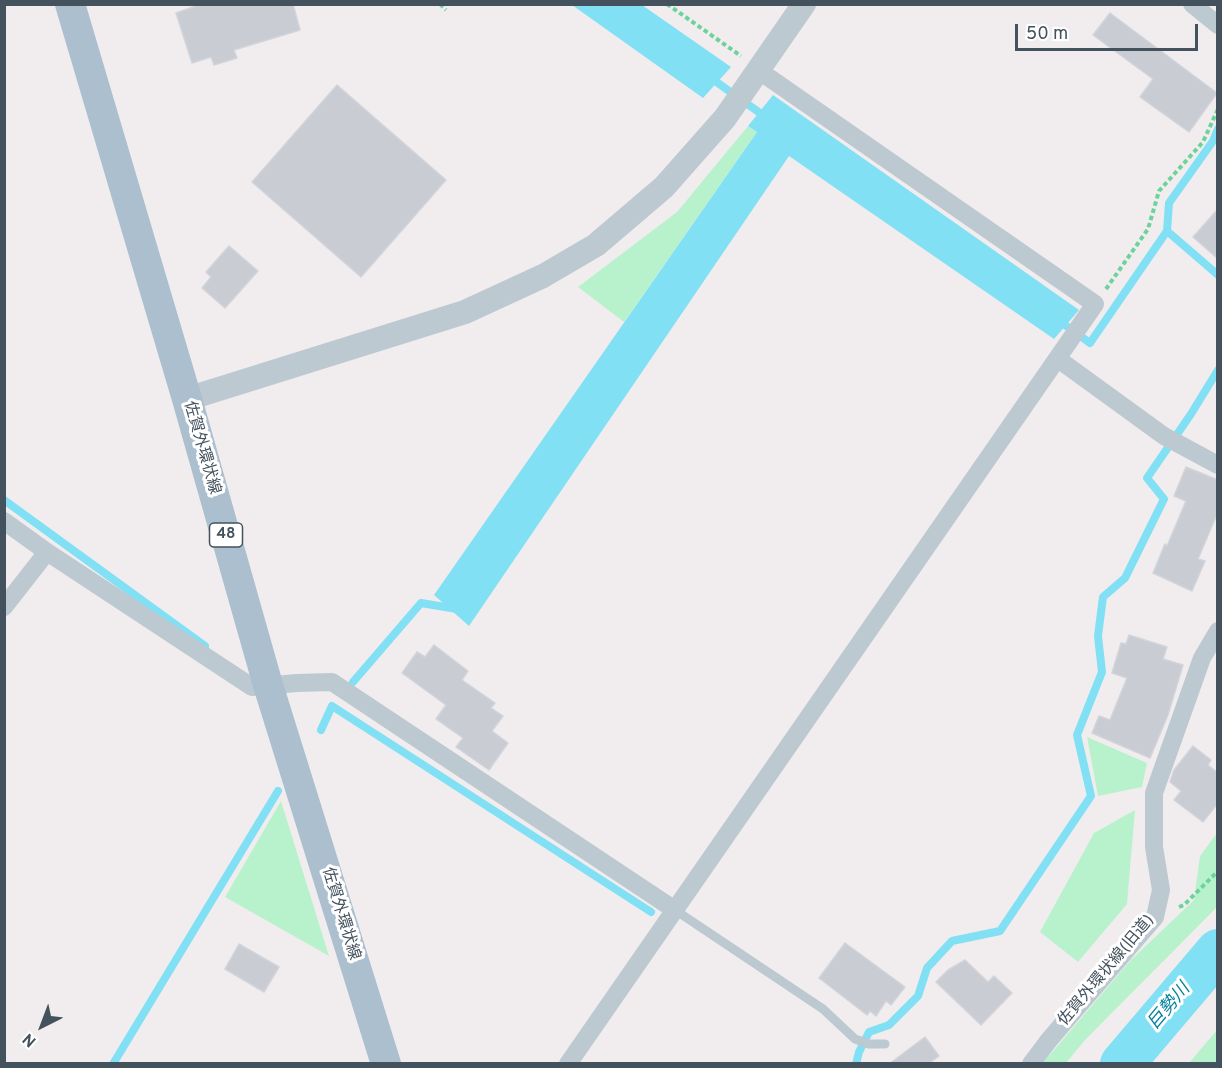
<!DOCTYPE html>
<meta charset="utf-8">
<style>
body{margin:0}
#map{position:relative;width:1222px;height:1068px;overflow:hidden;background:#f1edee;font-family:Overpass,sans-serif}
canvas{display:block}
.frame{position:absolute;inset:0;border:6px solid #44525d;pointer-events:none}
.north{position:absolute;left:12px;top:996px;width:60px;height:60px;-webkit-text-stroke:4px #fff;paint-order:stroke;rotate:222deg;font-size:16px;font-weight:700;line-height:24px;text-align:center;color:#44525d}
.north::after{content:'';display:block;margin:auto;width:21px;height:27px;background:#44525d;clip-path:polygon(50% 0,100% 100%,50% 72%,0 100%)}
.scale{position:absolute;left:1015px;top:24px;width:183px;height:27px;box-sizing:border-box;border:3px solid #44525d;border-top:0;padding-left:8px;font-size:18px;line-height:21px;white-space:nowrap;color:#44525d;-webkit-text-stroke:4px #fff;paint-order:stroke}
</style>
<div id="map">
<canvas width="1222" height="1068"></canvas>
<div class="frame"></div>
<div class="north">N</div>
<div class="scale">50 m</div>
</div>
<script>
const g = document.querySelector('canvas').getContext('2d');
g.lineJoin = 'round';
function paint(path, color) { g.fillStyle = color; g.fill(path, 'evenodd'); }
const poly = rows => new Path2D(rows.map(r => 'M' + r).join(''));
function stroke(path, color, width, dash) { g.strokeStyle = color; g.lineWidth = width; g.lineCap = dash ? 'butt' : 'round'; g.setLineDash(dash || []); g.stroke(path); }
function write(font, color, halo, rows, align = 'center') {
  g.font = font + ' Overpass,"Noto Sans JP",sans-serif'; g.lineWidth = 6; g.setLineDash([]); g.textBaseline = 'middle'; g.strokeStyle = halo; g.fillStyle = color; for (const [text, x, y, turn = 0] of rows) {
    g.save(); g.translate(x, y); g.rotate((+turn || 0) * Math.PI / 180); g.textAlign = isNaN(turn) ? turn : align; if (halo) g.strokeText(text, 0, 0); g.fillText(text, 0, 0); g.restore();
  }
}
const green = poly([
 [748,126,757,132,624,322,578,287,677,212],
 [1087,737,1147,763,1142,787,1098,796],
 [281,801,329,956,225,897],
 [1135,810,1127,904,1078,962,1040,932,1094,833],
 [1217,833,1217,907,1085,1040,1066,1063,1042,1064,1130,961,1194,900,1200,856],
 [1217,1030,1217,1063,1189,1063]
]);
const water = poly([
 [572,5,642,5,731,67,703,98],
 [773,95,1079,310,1054,339,789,156,469,626,434,595,757,132,748,126]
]);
const stream = poly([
 [708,76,767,118],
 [1218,129,1213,141,1169,203,1167,231,1218,275],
 [1058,320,1090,343,1167,231],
 [4,500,205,646],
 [353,682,421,603,457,609],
 [321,730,332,706,651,912],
 [113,1064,278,791],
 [856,1064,859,1052,869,1032,889,1025,918,996,927,968,952,941,1000,931,1091,796,1077,735,1102,672,1098,636,1103,597,1125,578,1164,499,1147,478,1191,414,1218,370]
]);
const river = poly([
 [1122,1064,1218,951]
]);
const building = poly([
 [202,4,293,4,300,30,234,50,237,58,214,65,211,57,192,63,176,13,202,4],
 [1110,13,1217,93,1189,132,1140,97,1153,79,1093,35,1110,13],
 [337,85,446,180,361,277,252,182,337,85],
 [1218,209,1218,259,1193,237,1218,209],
 [229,246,258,271,225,308,202,288,211,277,206,272,229,246],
 [1186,467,1218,480,1218,512,1198,559,1205,561,1192,591,1153,573,1165,544,1167,546,1186,501,1174,496,1186,467],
 [1129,635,1167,647,1163,659,1183,665,1168,715,1150,758,1092,733,1099,716,1110,720,1127,678,1112,673,1121,643,1126,644,1129,635],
 [434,645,468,671,462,680,495,703,491,708,503,716,492,731,508,743,489,770,456,747,463,738,436,719,446,705,402,673,417,652,425,657,434,645],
 [1193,746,1211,760,1208,765,1218,773,1218,803,1203,822,1174,800,1181,791,1170,782,1174,770,1193,746],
 [845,943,905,987,891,1005,886,1001,876,1016,870,1011,867,1015,819,978,845,943],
 [239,944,279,967,264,992,225,969,239,944],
 [965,960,988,982,994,976,1012,993,981,1025,936,982,948,970,965,960],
 [925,1037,939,1056,928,1064,889,1064,925,1037]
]);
const path = poly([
 [440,4,446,10],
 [667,4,741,56],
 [1106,289,1148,229,1159,191,1203,142,1218,109],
 [1179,907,1184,905,1218,871]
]);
const service = poly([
 [675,910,823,1009,855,1039,869,1044,885,1044]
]);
const minor = poly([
 [1192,4,1218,25],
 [1058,359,1164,436,1218,465],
 [4,521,47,552,252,687,297,683,332,682,675,910],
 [4,607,47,552],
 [568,1064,1095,304,758,70],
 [1031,1064,1049,1040,1155,917,1161,890,1154,847,1154,793,1202,658,1218,631]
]);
const tertiary = poly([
 [187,399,465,312,543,276,596,245,664,187,725,118,804,4]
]);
const primary = poly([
 [70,4,187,399,268,685,386,1064]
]);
const shields = [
 [226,535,33]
];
const shieldNames = [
 ["48",226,535]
];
const streetNames = [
 ["佐賀外環状線",201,448,74],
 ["佐賀外環状線",340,914,73],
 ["佐賀外環状線(旧道)",1107,971,-50]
];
const waterNames = [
 ["巨勢川",1170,1007,-50]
];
paint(green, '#b8f2cc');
paint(water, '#81e0f3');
stroke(stream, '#81e0f3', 8);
stroke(river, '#81e0f3', 44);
paint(building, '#c9cdd3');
stroke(building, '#d1d4da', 1.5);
stroke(path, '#6dd39d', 4, [4.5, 3]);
stroke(service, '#bdc9d1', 9);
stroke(minor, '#bdc9d1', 18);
stroke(tertiary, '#bdc9d1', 24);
stroke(primary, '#abbfcf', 30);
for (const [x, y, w] of shields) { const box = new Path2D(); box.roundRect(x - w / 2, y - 12, w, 24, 4.5); g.fillStyle = '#fff'; g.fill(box); stroke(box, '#44525d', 1.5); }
write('bold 15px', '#44525d', null, shieldNames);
write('16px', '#44525d', '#fff', streetNames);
write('italic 18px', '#03819c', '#fff', waterNames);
</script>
